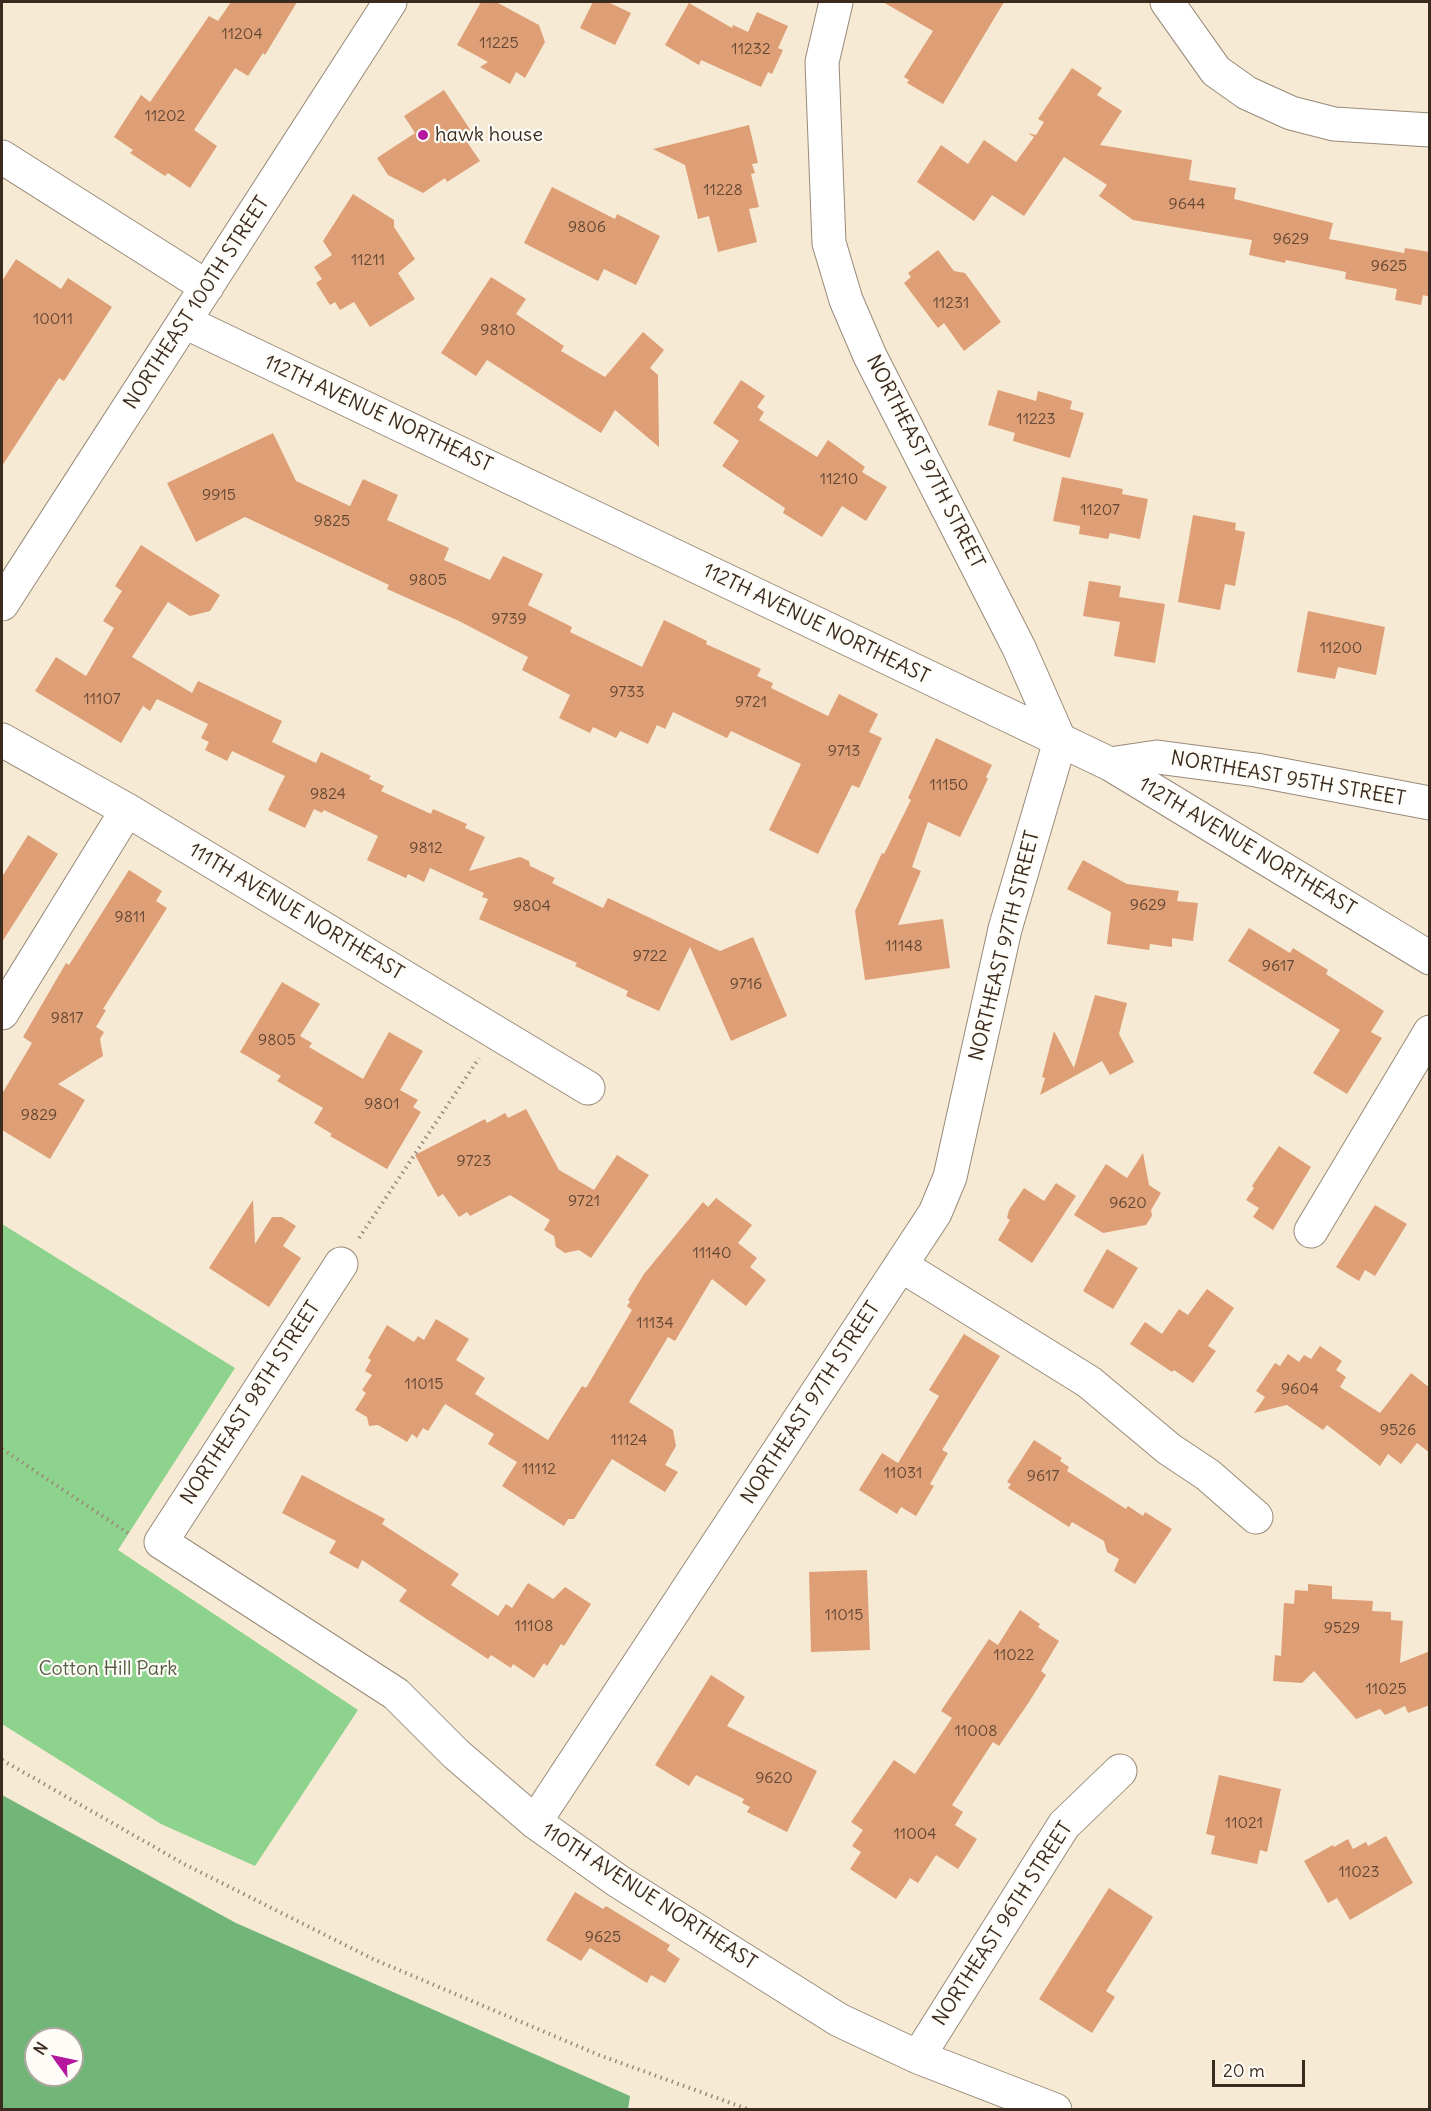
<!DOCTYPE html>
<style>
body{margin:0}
#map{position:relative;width:1431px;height:2111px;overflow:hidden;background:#f6ead4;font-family:Delius,sans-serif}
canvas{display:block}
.frame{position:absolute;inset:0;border:3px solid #3b2a1e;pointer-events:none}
.north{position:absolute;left:24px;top:2027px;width:60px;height:60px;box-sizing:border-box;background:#fdfcf7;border:2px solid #afa8a0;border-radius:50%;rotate:303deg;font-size:16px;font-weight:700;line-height:24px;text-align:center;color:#3b2a1e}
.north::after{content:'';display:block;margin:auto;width:21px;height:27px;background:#b5179e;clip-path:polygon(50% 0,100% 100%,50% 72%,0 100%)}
.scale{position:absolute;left:1212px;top:2060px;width:93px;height:27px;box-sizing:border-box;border:3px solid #3b2a1e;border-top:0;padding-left:8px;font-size:18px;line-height:21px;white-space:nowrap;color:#3b2a1e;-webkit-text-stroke:4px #fdfcf7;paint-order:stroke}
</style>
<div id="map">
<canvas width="1431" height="2111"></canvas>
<div class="frame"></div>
<div class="north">N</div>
<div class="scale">20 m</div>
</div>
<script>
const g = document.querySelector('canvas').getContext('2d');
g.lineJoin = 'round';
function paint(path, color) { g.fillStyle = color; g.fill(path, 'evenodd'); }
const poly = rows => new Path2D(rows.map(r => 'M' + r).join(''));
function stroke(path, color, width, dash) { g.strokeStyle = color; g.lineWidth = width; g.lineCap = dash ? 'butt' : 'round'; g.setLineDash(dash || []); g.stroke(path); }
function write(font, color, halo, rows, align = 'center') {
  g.font = font + ' Delius,sans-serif'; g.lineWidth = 4.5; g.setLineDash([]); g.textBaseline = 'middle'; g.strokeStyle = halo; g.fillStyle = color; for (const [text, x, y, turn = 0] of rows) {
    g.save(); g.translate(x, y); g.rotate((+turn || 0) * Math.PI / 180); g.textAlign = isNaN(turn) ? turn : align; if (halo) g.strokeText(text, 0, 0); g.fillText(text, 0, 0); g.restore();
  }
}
const green = poly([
 [2,1224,235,1368,118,1550,358,1710,255,1866,161,1824,2,1724]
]);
const forest = poly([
 [2,1795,236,1923,630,2096,628,2109,2,2109],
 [36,2039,72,2039,72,2075,36,2075]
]);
const building = poly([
 [231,2,297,2,265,55,263,53,248,76,235,68,194,130,217,146,190,188,168,173,165,176,130,153,133,150,114,137,141,95,150,102,209,16,218,21],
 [481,2,496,2,539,25,545,42,525,78,516,72,510,84,480,67,488,62,457,45],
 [593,2,608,2,631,13,615,45,580,28],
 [883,2,1004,2,943,104,907,83,909,80,904,77,933,31],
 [689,3,732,28,733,25,748,32,757,12,788,26,778,48,783,50,772,74,768,72,761,87,701,60,699,65,665,45],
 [1072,68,1102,88,1097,95,1122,111,1100,145,1192,160,1189,180,1236,188,1234,199,1333,223,1329,239,1404,253,1405,248,1430,252,1430,297,1423,295,1421,305,1395,300,1397,289,1345,279,1346,272,1286,260,1285,263,1249,255,1252,240,1133,220,1099,196,1107,185,1064,157,1024,216,992,195,974,221,917,182,941,145,968,164,984,140,1016,162,1034,137,1028,133,1036,135,1044,122,1038,119],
 [444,90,475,137,467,142,480,161,447,182,445,178,423,193,388,175,377,158,415,133,404,116],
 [749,125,758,163,752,164,755,173,751,174,759,207,749,209,757,242,718,252,709,216,698,219,685,165,653,149],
 [552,187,615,219,617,214,660,236,636,285,604,269,598,281,524,243],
 [353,194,394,220,394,227,415,259,398,273,415,299,370,327,354,302,340,310,335,302,330,305,316,283,322,279,314,267,332,255,323,241],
 [938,250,954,271,965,273,1001,322,964,351,944,323,938,328,904,283,911,277,908,273],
 [16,259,61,289,68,278,112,307,64,381,59,378,2,466,2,281],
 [491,277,526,299,516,314,564,346,561,351,605,377,643,332,664,350,650,368,658,375,659,447,615,410,601,433,487,360,476,376,441,353],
 [741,380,765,396,757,407,764,412,759,420,817,457,828,440,865,467,862,472,887,487,866,521,842,506,822,537,783,513,785,508,722,466,739,441,713,423],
 [998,390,1036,401,1038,391,1072,401,1070,409,1084,413,1070,458,1013,441,1015,433,988,425],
 [273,433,296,481,350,506,363,479,398,495,387,520,449,548,444,560,490,580,503,556,543,574,528,605,572,627,570,632,642,667,664,620,707,641,706,644,761,669,757,676,773,683,771,688,828,716,839,694,878,714,869,732,882,738,859,788,852,785,818,854,769,830,801,764,731,731,727,738,673,712,665,729,657,725,648,744,620,731,616,738,593,727,590,733,559,718,570,695,522,670,528,657,459,621,387,589,389,585,245,517,196,542,167,483],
 [1062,477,1123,489,1122,494,1148,499,1140,539,1110,533,1108,539,1079,534,1080,526,1053,521],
 [1193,515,1236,523,1235,530,1245,532,1235,586,1225,584,1220,610,1178,602],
 [141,545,220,595,210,611,190,616,168,602,132,657,192,693,198,681,282,721,272,742,316,763,321,752,371,776,369,779,384,786,381,791,431,814,433,809,467,824,465,828,485,837,469,871,520,857,529,861,530,866,555,878,552,883,603,908,608,898,720,951,753,937,787,1016,731,1041,690,947,659,1011,626,996,628,991,575,966,577,963,479,919,488,899,482,897,484,893,430,868,424,882,408,874,406,878,367,860,378,836,324,810,322,813,314,809,305,828,268,810,285,776,232,751,227,761,205,750,209,742,201,738,208,724,157,699,150,711,143,706,121,743,35,691,56,657,86,676,114,628,103,621,122,591,115,586],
 [1089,581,1121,586,1119,597,1165,604,1155,663,1114,656,1120,622,1083,616],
 [1308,611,1385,627,1376,675,1338,667,1335,679,1297,672],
 [936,738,992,765,986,777,988,779,960,837,928,822,912,867,921,871,898,925,943,919,950,968,865,980,855,911,882,853,884,854,911,800,908,798],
 [28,835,58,854,2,942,2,877],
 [1083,860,1127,884,1179,891,1177,901,1198,903,1193,941,1172,938,1172,947,1150,944,1149,950,1107,944,1111,912,1067,889],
 [129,870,162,891,156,901,167,908,103,1009,106,1010,96,1027,104,1032,100,1039,103,1056,58,1084,85,1100,50,1159,2,1130,2,1094,32,1043,23,1037,66,963,69,965],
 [1249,928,1290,953,1293,948,1328,970,1326,974,1384,1011,1371,1032,1382,1038,1347,1094,1313,1073,1340,1030,1228,961],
 [282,982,320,1004,300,1036,312,1043,309,1047,363,1079,389,1032,423,1051,400,1090,418,1100,413,1107,421,1112,387,1169,330,1136,332,1134,314,1123,323,1108,277,1081,281,1076,240,1052],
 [1095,995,1127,1003,1119,1034,1134,1062,1110,1075,1102,1061,1040,1095,1045,1078,1042,1077,1054,1031,1074,1068],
 [526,1109,559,1170,594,1190,617,1155,649,1175,591,1258,579,1250,565,1253,556,1247,554,1236,544,1230,550,1220,510,1195,470,1216,467,1212,459,1217,443,1194,438,1197,415,1155,485,1119,487,1123,505,1113,508,1118],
 [1279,1146,1311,1167,1273,1230,1253,1217,1259,1208,1246,1200,1254,1188,1252,1186],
 [1143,1153,1149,1185,1161,1193,1151,1210,1152,1216,1146,1225,1103,1233,1074,1215,1106,1164,1127,1178],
 [1056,1183,1076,1196,1032,1263,998,1240,1010,1220,1007,1218,1009,1210,1024,1188,1044,1201],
 [716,1198,752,1225,738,1243,757,1258,750,1267,766,1280,746,1306,712,1279,675,1341,668,1337,629,1402,673,1430,676,1446,665,1465,678,1472,665,1492,612,1459,574,1519,568,1519,564,1526,502,1486,517,1462,488,1444,494,1434,445,1404,428,1431,423,1428,417,1438,412,1434,407,1442,378,1425,369,1426,367,1417,355,1410,366,1393,362,1390,372,1375,365,1371,371,1360,368,1358,387,1325,414,1342,418,1336,424,1340,436,1319,469,1339,456,1360,485,1378,475,1394,548,1440,582,1386,586,1388,632,1310,627,1306,630,1302,628,1300,644,1274,703,1202,708,1207],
 [253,1200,255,1244,272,1217,282,1217,296,1226,283,1246,301,1258,269,1307,209,1268],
 [1375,1205,1407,1224,1375,1276,1365,1270,1359,1281,1336,1267],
 [1107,1249,1138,1268,1113,1309,1083,1291],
 [1207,1289,1234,1308,1208,1346,1216,1351,1193,1383,1174,1370,1172,1372,1130,1344,1145,1322,1162,1334,1179,1309,1188,1315],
 [964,1334,1000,1356,942,1450,948,1453,930,1484,934,1486,916,1516,901,1507,897,1514,859,1490,882,1453,898,1463,939,1396,929,1390],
 [1320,1346,1342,1361,1336,1370,1346,1377,1340,1387,1380,1413,1411,1373,1430,1388,1430,1453,1417,1443,1401,1464,1388,1454,1380,1466,1327,1425,1323,1430,1287,1405,1254,1413,1265,1397,1256,1391,1275,1363,1280,1366,1288,1354,1299,1362,1304,1355,1311,1359],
 [1034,1440,1062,1458,1060,1461,1069,1467,1067,1471,1126,1509,1128,1506,1143,1516,1145,1512,1172,1529,1135,1584,1114,1571,1119,1559,1107,1552,1104,1541,1072,1522,1069,1527,1008,1488,1011,1484,1007,1482],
 [302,1475,385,1519,382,1524,459,1574,451,1585,498,1616,506,1604,512,1608,528,1583,553,1599,565,1587,591,1604,564,1646,561,1644,547,1666,544,1663,534,1678,513,1664,511,1668,491,1655,488,1659,399,1601,407,1590,362,1560,358,1569,329,1553,336,1541,282,1513],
 [867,1570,870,1650,811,1652,809,1572],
 [1308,1584,1332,1586,1332,1599,1373,1601,1372,1611,1391,1612,1391,1620,1403,1621,1400,1663,1430,1651,1430,1705,1408,1713,1405,1706,1385,1715,1380,1709,1356,1719,1314,1671,1302,1683,1273,1681,1275,1655,1281,1656,1284,1603,1294,1604,1295,1590,1308,1591],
 [1020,1610,1040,1624,1038,1627,1059,1641,1041,1671,1046,1675,1029,1702,999,1746,993,1742,952,1805,963,1812,955,1825,977,1839,958,1869,936,1855,918,1883,910,1878,896,1899,850,1869,861,1852,852,1846,863,1830,851,1822,894,1760,915,1774,952,1718,941,1711,989,1639,998,1645],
 [711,1675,745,1697,727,1726,817,1771,787,1832,747,1812,750,1807,742,1803,744,1799,696,1775,689,1786,655,1765],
 [1219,1775,1281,1789,1267,1852,1260,1850,1257,1864,1211,1854,1215,1836,1206,1834],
 [1386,1836,1413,1883,1350,1920,1337,1898,1328,1903,1304,1861,1333,1845,1334,1847,1348,1839,1353,1849,1366,1842,1368,1846],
 [1109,1888,1153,1917,1106,1991,1115,1997,1092,2033,1039,1999],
 [575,1892,603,1909,606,1906,670,1945,667,1950,680,1959,665,1983,651,1975,647,1983,590,1948,581,1961,546,1940]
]);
const path = poly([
 [359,1238,479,1058],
 [2,1449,131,1535],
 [2,1760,184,1864,373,1959,599,2055,750,2110]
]);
const minor = poly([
 [1167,2,1216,71,1247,93,1291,113,1334,124,1430,130],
 [2,157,207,287],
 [185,322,1110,764,1430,958],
 [2,604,390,2],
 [2,740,127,810,588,1088],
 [1110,764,1157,757,1256,770,1430,803],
 [2,1013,127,810],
 [1311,1231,1430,1032],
 [341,1264,161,1542,396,1694,456,1754,535,1822,618,1881,839,2020,918,2057,1055,2110],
 [902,1266,1089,1382,1169,1449,1208,1475,1256,1517],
 [535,1822,935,1213,950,1177,1005,929,1060,741,1019,648,870,356,846,300,829,243,822,62,836,2],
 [918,2057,1064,1825,1120,1771]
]);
const markers = [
 [423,135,6,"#b5179e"]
];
const numberNames = [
 ["11204",242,34],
 ["11225",499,43],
 ["11232",751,49],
 ["11202",165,116],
 ["11228",723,190],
 ["9644",1187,204],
 ["9806",587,227],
 ["9629",1291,239],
 ["11211",368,260],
 ["9625",1389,266],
 ["11231",951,303],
 ["10011",53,319],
 ["9810",498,330],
 ["11223",1036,419],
 ["11210",839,479],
 ["9915",219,495],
 ["11207",1100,510],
 ["9825",332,521],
 ["9805",428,580],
 ["9739",509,619],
 ["11200",1341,648],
 ["9733",627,692],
 ["11107",102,699],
 ["9721",751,702],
 ["9713",844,751],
 ["11150",949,785],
 ["9824",328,794],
 ["9812",426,848],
 ["9629",1148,905],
 ["9804",532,906],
 ["9811",130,917],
 ["11148",904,946],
 ["9722",650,956],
 ["9617",1278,966],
 ["9716",746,984],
 ["9817",67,1018],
 ["9805",277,1040],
 ["9801",382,1104],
 ["9829",39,1115],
 ["9723",474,1161],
 ["9721",584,1201],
 ["9620",1128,1203],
 ["11140",712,1253],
 ["11134",655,1323],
 ["11015",424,1384],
 ["9604",1300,1389],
 ["9526",1398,1430],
 ["11124",629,1440],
 ["11112",539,1469],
 ["11031",903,1473],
 ["9617",1043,1476],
 ["11015",844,1615],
 ["11108",534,1626],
 ["9529",1342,1628],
 ["11022",1014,1655],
 ["11025",1386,1689],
 ["11008",976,1731],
 ["9620",774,1778],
 ["11021",1244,1823],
 ["11004",915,1834],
 ["11023",1359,1872],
 ["9625",603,1937]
];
const poiNames = [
 ["hawk house",435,135]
];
const streetNames = [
 ["NORTHEAST 100TH STREET",197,303,-57],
 ["112TH AVENUE NORTHEAST",378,414,25],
 ["NORTHEAST 97TH STREET",925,462,63],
 ["112TH AVENUE NORTHEAST",816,624,26],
 ["NORTHEAST 95TH STREET",1288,779,10],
 ["112TH AVENUE NORTHEAST",1247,847,31],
 ["111TH AVENUE NORTHEAST",296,912,31],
 ["NORTHEAST 97TH STREET",1005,946,-76],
 ["NORTHEAST 98TH STREET",251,1403,-57],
 ["NORTHEAST 97TH STREET",811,1403,-57],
 ["110TH AVENUE NORTHEAST",649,1897,33],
 ["NORTHEAST 96TH STREET",1003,1924,-57]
];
const parkNames = [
 ["Cotton Hill Park",108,1669]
];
paint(green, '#8ed38d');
paint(forest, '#72b578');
paint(building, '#de9f76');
stroke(minor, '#988a79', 35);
stroke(path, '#988a79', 4, [1.5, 4.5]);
stroke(minor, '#fff', 33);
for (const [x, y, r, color] of markers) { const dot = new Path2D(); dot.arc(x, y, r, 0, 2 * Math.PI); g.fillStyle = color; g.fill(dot); stroke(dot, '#fdfcf7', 2); }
write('16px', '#644734', null, numberNames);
write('20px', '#3b2a1e', '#fdfcf7', poiNames, 'left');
write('20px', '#3b2a1e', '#fdfcf7', streetNames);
write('20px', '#545d3f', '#fdfcf7', parkNames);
</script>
